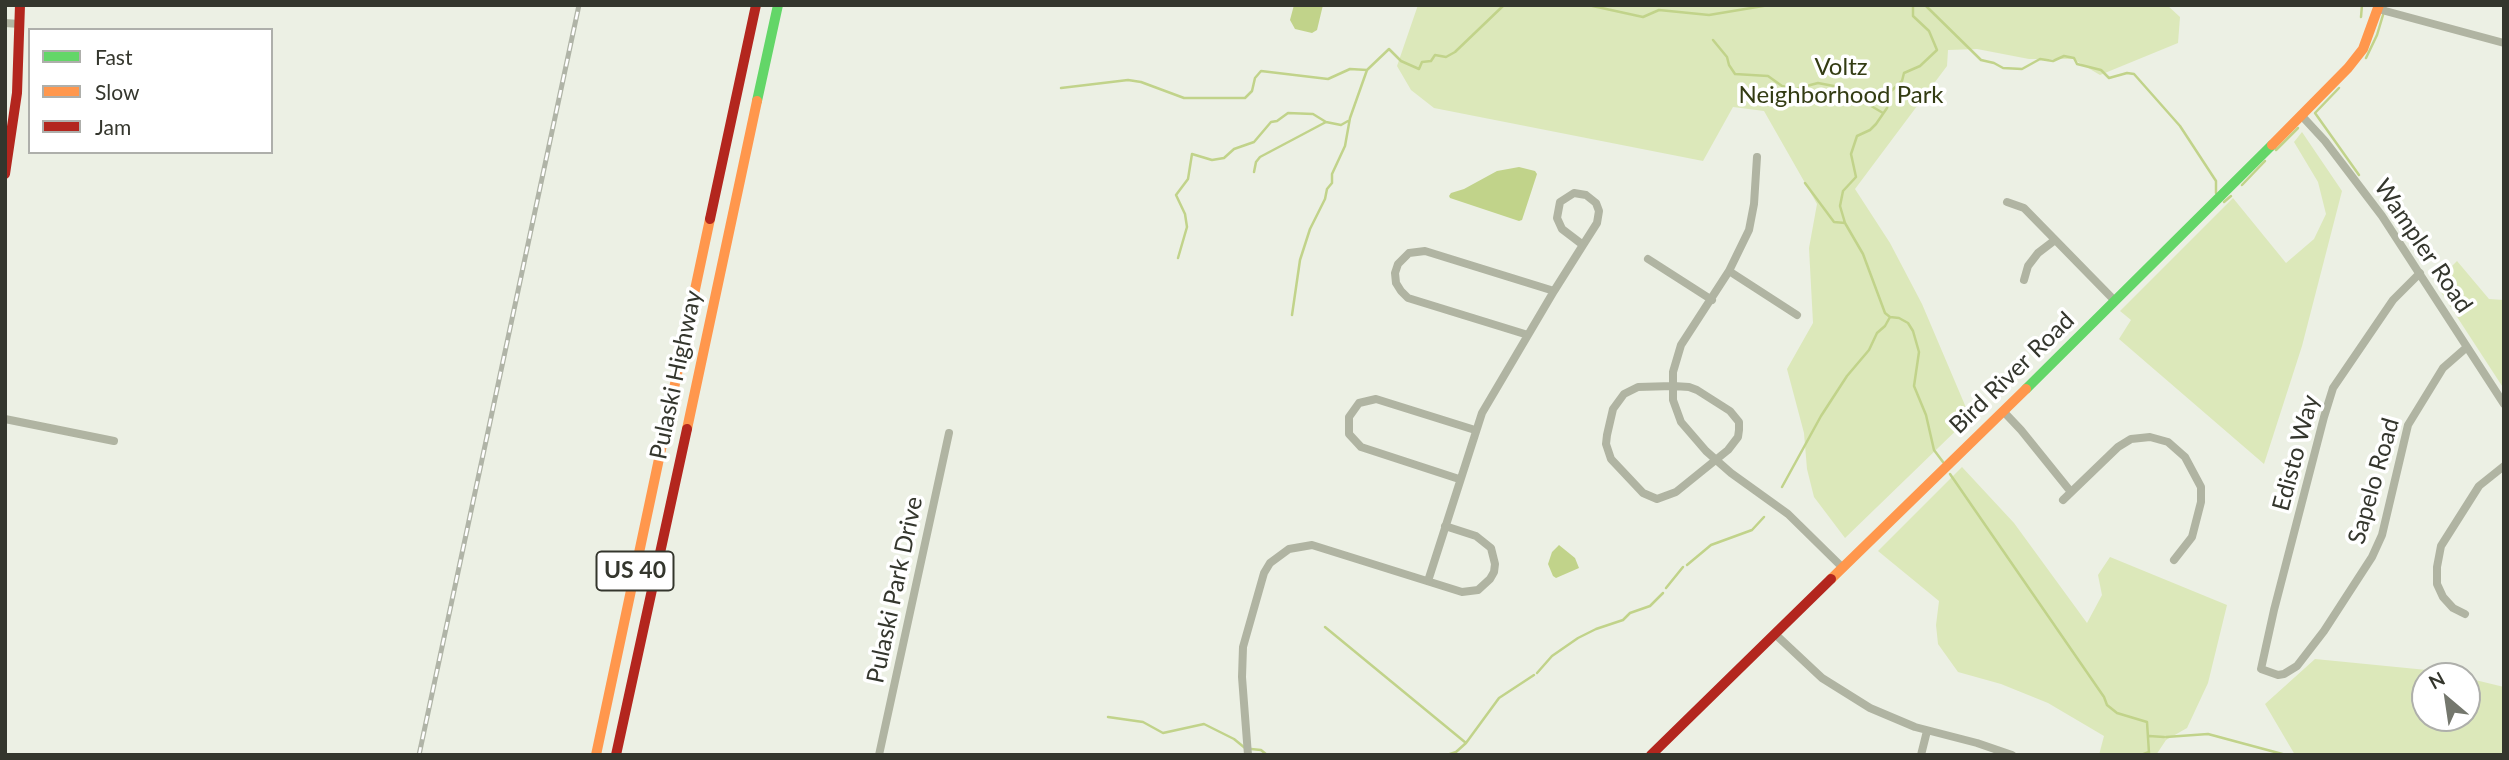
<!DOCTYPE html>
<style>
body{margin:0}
#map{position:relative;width:2509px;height:760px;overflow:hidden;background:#ecf0e4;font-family:Lato,sans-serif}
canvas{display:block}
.frame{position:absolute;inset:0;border:7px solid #34362d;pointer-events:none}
.legend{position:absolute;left:28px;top:28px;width:245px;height:126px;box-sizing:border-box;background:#fff;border:2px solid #aeafab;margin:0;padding:9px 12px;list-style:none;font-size:21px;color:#34362d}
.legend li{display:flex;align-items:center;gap:14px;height:35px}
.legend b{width:35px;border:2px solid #aeafab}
.north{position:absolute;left:2411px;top:662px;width:70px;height:70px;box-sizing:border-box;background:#fff;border:2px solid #aeafab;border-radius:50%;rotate:331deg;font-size:19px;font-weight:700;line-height:28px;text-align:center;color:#34362d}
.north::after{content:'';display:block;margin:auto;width:24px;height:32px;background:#74776d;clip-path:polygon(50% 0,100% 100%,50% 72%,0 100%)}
</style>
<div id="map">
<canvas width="2509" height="760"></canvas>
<div class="frame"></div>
<ul class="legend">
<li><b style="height:9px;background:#63d668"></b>Fast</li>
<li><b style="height:9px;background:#ff974d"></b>Slow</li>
<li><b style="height:9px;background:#b3261e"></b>Jam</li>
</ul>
<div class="north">N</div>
</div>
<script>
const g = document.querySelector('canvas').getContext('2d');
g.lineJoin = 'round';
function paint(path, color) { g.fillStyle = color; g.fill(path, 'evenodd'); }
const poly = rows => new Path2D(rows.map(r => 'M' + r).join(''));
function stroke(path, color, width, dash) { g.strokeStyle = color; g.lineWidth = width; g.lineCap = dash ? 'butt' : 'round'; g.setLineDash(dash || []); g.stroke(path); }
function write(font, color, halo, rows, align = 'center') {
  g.font = font + ' Lato,sans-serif'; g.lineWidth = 7; g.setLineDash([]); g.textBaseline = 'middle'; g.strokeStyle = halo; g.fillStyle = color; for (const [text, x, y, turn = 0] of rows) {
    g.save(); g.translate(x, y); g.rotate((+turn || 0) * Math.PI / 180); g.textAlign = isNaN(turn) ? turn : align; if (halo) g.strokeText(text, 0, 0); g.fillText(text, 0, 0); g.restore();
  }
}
const green = poly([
 [1418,5,2167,5,2180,17,2178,43,2100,75,2073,59,2029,59,1977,49,1948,50,1947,66,1855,189,1890,243,1922,304,1970,417,1845,538,1814,497,1807,469,1804,433,1787,369,1813,323,1809,248,1817,204,1764,111,1733,107,1703,161,1434,108,1411,90,1397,66],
 [2302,132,2342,191,2302,346,2264,464,2119,339,2131,320,2120,311,2233,198,2286,263,2314,239,2326,214,2318,182,2294,142],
 [2457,261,2489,299,2504,300,2504,389,2435,283],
 [1962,467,2014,523,2087,623,2102,595,2098,575,2110,557,2227,605,2208,683,2187,728,2166,740,2156,755,2099,755,2104,736,2048,703,2001,684,1958,672,1938,644,1936,625,1939,601,1878,551],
 [2315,659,2437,671,2458,676,2425,676,2425,718,2467,718,2467,678,2504,687,2504,755,2295,755,2265,704]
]);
const water = poly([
 [1294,5,1323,5,1317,30,1312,33,1295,29,1290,20],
 [1519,167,1535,171,1537,174,1522,220,1519,221,1450,198,1449,196,1451,193,1464,189,1497,171],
 [1559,545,1575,558,1579,568,1556,578,1553,576,1548,564,1552,552]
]);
const stream = poly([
 [1588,5,1643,17,1659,10,1709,15,1769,5],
 [1913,5,1913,16,1929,31,1937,50,1920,66,1904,73,1902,81,1890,92,1887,108,1876,124,1870,130,1857,136,1851,154,1856,177,1843,191,1840,206,1845,223,1863,254,1885,313,1890,317,1899,318,1908,323,1913,331,1919,352,1914,386,1926,415,1934,450,1943,462],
 [1925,5,1981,60,1994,63,2003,68,2022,69,2040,59,2053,61,2064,56,2074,58,2077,64,2101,70,2109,78,2127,73,2134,74,2180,126,2216,181,2216,193],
 [2361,17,2362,5],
 [1713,40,1727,57,1729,65,1735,74,1768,76,1782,86,1795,89,1818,83,1839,87,1883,113],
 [2366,58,2377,35,2386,5],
 [1061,88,1128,80,1141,82,1184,98,1245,98,1252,91,1255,78,1261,71,1328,79,1350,69,1367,70],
 [2339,88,2315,113,2359,175],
 [2276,150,2298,128],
 [1254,172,1256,162,1260,157,1326,122],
 [1805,183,1834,222,1845,223],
 [2242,185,2265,161],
 [2224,202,2231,196],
 [1178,258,1187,227,1185,214,1176,195,1188,179,1192,154,1212,160,1224,158,1234,149,1254,142,1271,122,1277,121,1288,113,1313,114,1326,122,1341,125,1348,121],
 [1292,315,1300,260,1310,229,1325,199,1327,189,1332,183,1332,174,1345,146,1350,118,1367,70,1389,49,1401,61,1419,69,1422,62,1431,61,1435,55,1446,57,1455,52,1504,5],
 [1950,474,2104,697,2107,705,2117,713,2147,722,2149,753],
 [1782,487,1821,416,1847,376,1869,350,1877,333,1885,326,1890,317],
 [1687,565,1711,545,1752,530,1764,517],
 [1666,588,1683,567],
 [1325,627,1466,743],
 [1537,673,1552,656,1578,638,1596,629,1623,620,1630,613,1650,606,1663,593],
 [1108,717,1143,722,1163,733,1204,724,1234,739,1245,748],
 [2149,736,2164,737],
 [2166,737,2208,734,2286,755],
 [1251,749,1261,750,1267,755],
 [1447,755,1456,752,1466,743,1499,698,1534,675],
 [2141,755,2149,752]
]);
const street = poly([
 [2378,9,2504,43],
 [5,23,19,24],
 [2301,115,2325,141,2382,216,2504,404],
 [1757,157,1754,204,1749,230,1729,271,1681,345,1673,372,1673,400,1681,422,1706,451,1731,473,1788,514,1843,568],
 [2007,202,2024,208,2115,301],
 [1648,259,1712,300],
 [1729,271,1797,315],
 [2420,273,2393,300,2333,388,2324,417,2274,610,2261,669,2278,675,2284,674,2297,666,2324,631,2372,557,2382,535,2408,425,2443,368,2467,347],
 [2024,280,2028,266,2038,253,2055,240],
 [1528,335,1408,298,1401,291,1396,283,1395,273,1398,264,1409,253,1425,251,1554,291],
 [1673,386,1689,387,1697,390,1730,411,1739,422,1739,430,1738,437,1728,450,1676,492,1657,499,1643,493,1611,459,1606,444,1607,435,1613,409,1624,394,1638,387,1673,386],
 [2003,411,2021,430,2071,492],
 [5,419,114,441],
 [1459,479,1361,447,1349,434,1349,417,1359,403,1376,399,1475,430],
 [2063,500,2118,447,2131,439,2150,437,2168,442,2185,457,2201,487,2201,502,2192,537,2174,560],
 [1428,581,1482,413,1554,291,1583,245,1597,223,1599,211,1596,203,1586,195,1574,193,1560,202,1557,218,1562,229,1583,245],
 [2465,614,2453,608,2443,597,2437,584,2437,567,2441,546,2479,486,2504,466],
 [1775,634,1822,678,1870,708,1915,727,1977,743,2012,755],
 [879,755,949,433],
 [1248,755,1242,677,1243,647,1264,573,1270,563,1289,549,1312,545,1462,592,1478,590,1490,579,1494,572,1495,564,1491,548,1476,536,1445,526],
 [1921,755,1927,731]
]);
const fast = poly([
 [757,101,778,5],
 [2026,389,2272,145]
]);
const slow = poly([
 [2272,145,2348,68,2363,49,2379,5],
 [687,429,757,101],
 [1831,579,2026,389],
 [596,755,710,219]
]);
const jam = poly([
 [5,174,17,93,20,5],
 [710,219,756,5],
 [616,755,687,429],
 [1651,755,1831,579]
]);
const rail = poly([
 [419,755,579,5]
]);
const shields = [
 [635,571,77]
];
const shieldNames = [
 ["US 40",635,571]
];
const parkNames = [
 ["Voltz",1841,67],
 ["Neighborhood Park",1841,95]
];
const streetNames = [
 ["Wampler Road",2423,246,56],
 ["Bird River Road",2012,373,-44],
 ["Pulaski Highway",676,375,-78],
 ["Edisto Way",2296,453,-75],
 ["Sapelo Road",2374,481,-74],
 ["Pulaski Park Drive",895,590,-78]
];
paint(green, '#dce8ba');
paint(water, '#c1d38a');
stroke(stream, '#c1d38a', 2.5);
stroke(street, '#b0b4a2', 8);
stroke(fast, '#63d668', 10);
stroke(slow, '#ff974d', 10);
stroke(jam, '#b3261e', 10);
stroke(rail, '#b0b4a7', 5);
stroke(rail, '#fff', 2.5, [8]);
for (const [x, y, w] of shields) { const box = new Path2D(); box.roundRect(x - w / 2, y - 19.5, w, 39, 5); g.fillStyle = '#fff'; g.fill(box); stroke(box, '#34362d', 2); }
write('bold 23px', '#34362d', null, shieldNames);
write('24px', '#333c13', '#fff', parkNames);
write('24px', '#34362d', '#fff', streetNames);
</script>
